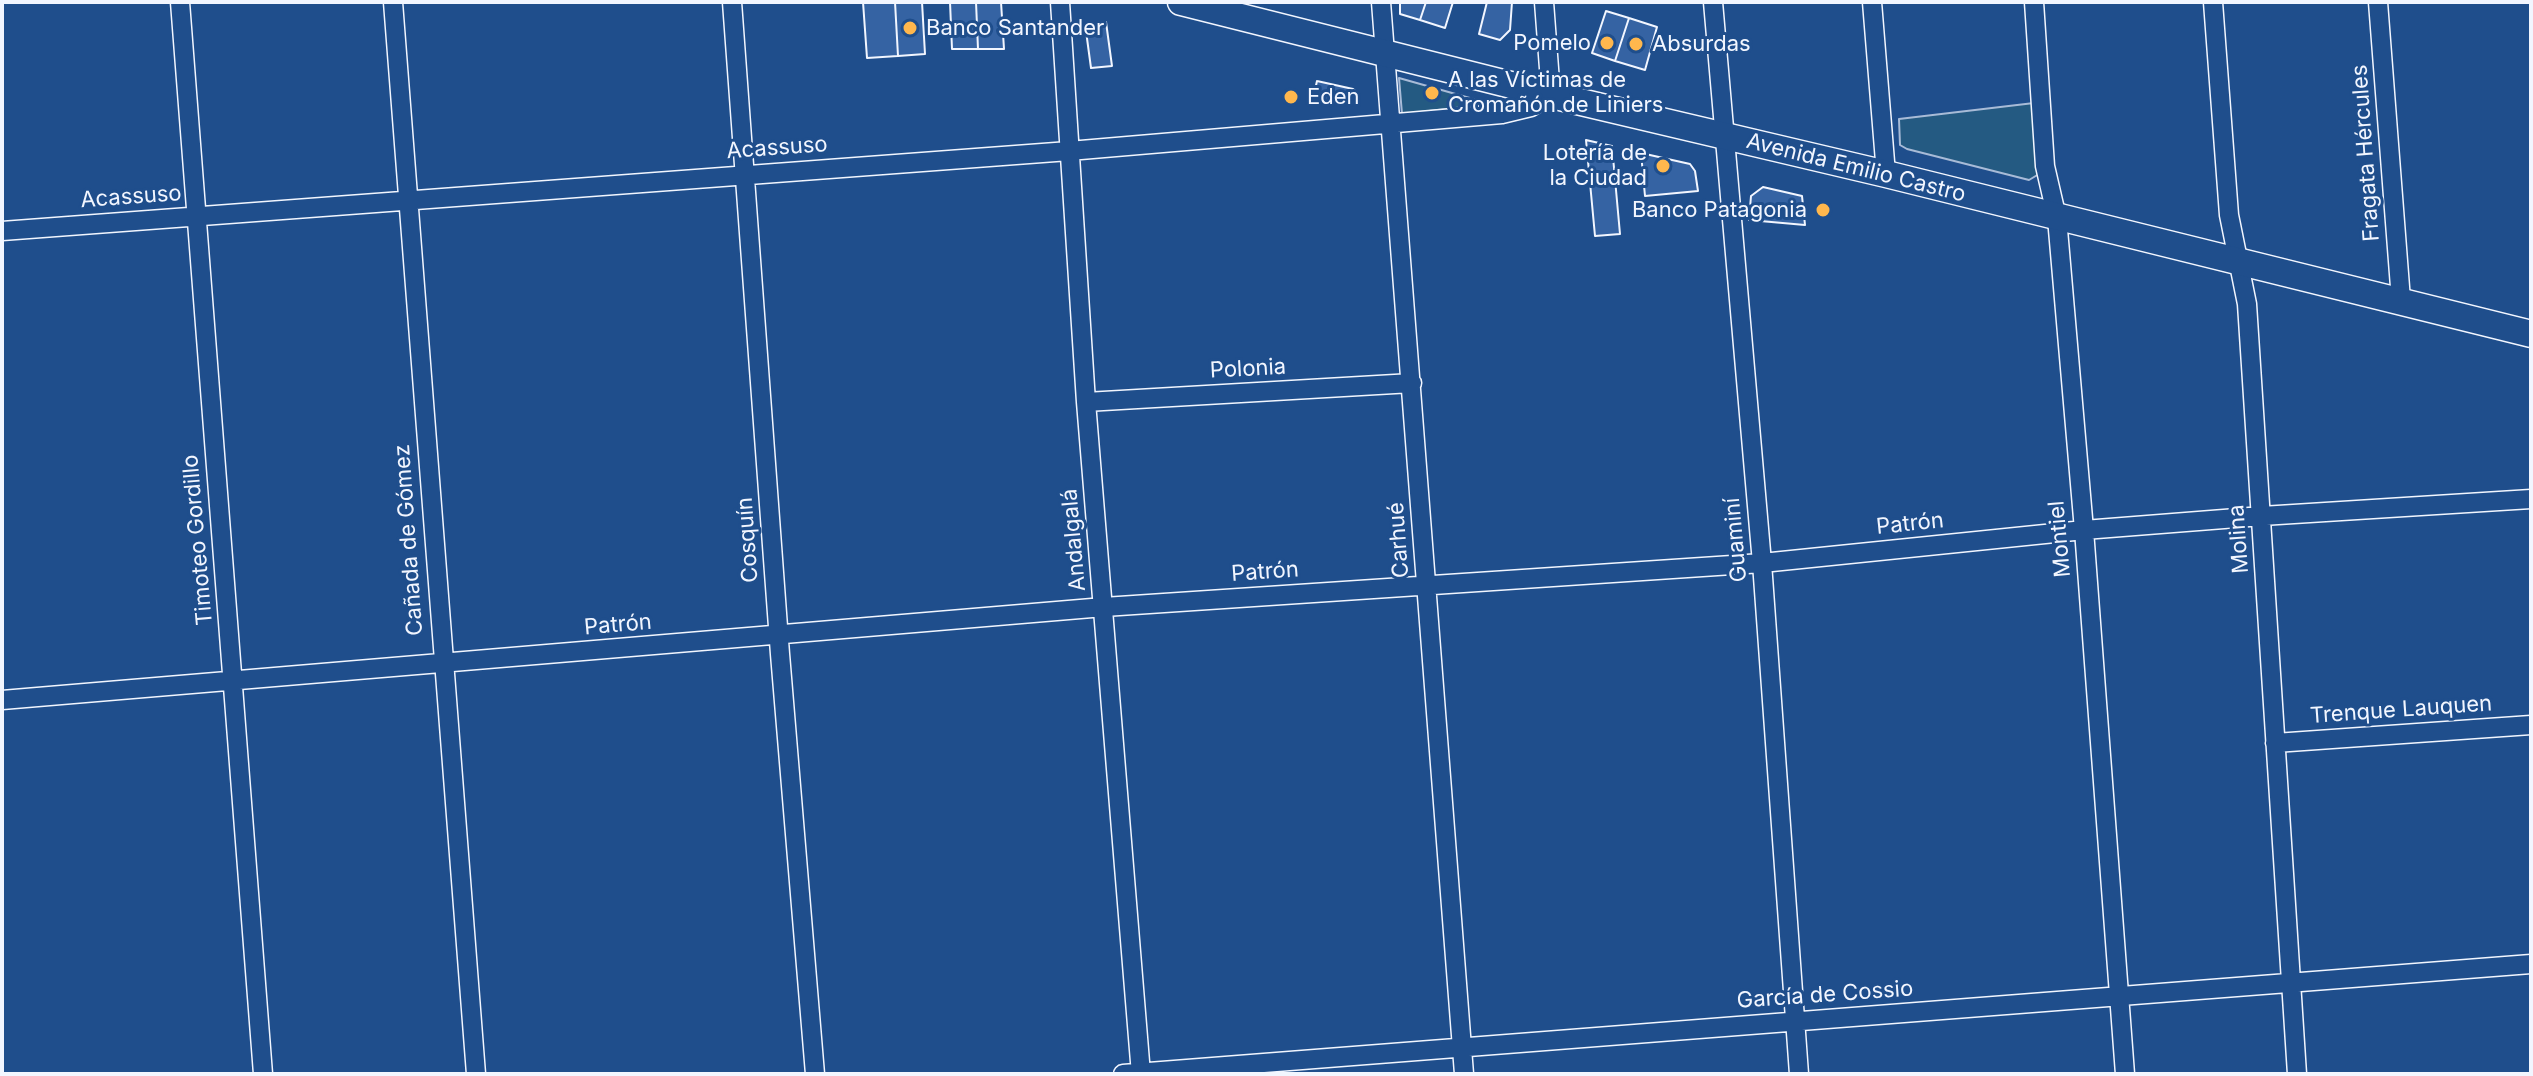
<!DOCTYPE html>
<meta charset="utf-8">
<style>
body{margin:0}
#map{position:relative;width:2533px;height:1076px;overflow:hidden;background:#1f4e8c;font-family:Inter,sans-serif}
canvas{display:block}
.frame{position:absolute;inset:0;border:4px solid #f2f6ff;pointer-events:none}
</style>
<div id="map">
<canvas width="2533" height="1076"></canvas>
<div class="frame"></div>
</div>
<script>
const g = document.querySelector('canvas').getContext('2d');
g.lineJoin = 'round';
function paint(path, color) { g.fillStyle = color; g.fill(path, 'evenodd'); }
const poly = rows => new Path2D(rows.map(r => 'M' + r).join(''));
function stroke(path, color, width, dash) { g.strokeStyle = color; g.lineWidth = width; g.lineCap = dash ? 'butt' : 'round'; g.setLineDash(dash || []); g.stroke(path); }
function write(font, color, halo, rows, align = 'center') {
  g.font = font + ' Inter,sans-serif'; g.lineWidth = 6; g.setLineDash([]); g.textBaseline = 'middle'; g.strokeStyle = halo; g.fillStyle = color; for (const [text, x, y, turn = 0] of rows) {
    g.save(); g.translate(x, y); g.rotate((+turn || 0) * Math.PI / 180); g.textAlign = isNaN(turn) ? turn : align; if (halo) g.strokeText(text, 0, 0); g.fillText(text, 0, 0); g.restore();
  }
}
const green = poly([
 [1399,78,1491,104,1402,114,1399,78],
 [2034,103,2039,174,2029,180,1907,149,1900,145,1899,119,2034,103]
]);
const building = poly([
 [863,2,895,2,898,56,867,58,863,2],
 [895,2,922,2,925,54,898,56,895,2],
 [950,2,976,2,978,49,952,49,950,2],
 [976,2,1001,2,1004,49,978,49,976,2],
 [1400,2,1426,2,1420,20,1400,14,1400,2],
 [1426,2,1453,2,1445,28,1420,20,1426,2],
 [1487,2,1512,2,1510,30,1500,40,1479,34,1487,2],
 [1606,11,1629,18,1615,61,1592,53,1606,11],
 [1629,18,1657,27,1645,70,1615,61,1629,18],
 [1106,22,1112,66,1091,68,1086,31,1095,24,1106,22],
 [1317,81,1353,89,1358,93,1355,98,1312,103,1317,81],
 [1586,140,1612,146,1620,234,1595,236,1586,140],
 [1641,153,1690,164,1695,171,1698,191,1645,196,1641,153],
 [1763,187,1802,196,1805,225,1749,220,1751,196,1763,187]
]);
const minor = poly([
 [180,2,263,1074],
 [393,2,476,1074],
 [732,2,780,654,815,1074],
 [1060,2,1086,402,1141,1074],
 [1381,2,1464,1074],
 [1713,2,1762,563,1799,1074],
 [1872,2,1886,174],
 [2034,2,2045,166,2057,218,2084,530,2125,1074],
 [2213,2,2229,215,2247,304,2297,1074],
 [2378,2,2401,300],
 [2,231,1069,151,1502,114,1531,107,1551,95,1544,2],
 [1086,402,1412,383],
 [2,700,1104,607,1762,563,2084,530,2262,516,2531,499],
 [2275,743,2531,725],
 [1123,1074,2531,964]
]);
const secondary = poly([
 [1181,2,1551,95,1886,174,2531,334]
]);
const markers = [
 [910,28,8,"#ffb74d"],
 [1607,43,8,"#ffb74d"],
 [1636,44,8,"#ffb74d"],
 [1432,93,8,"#ffb74d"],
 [1291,97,8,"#ffb74d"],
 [1663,166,8,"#ffb74d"],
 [1823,210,8,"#ffb74d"]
];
const poiNames = [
 ["Banco Santander",926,28],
 ["Pomelo",1591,43,"right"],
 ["Absurdas",1652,44],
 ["A las Víctimas de",1448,80],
 ["Cromañón de Liniers",1448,105],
 ["Eden",1307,97],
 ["Lotería de",1647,153,"right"],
 ["la Ciudad",1647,178,"right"],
 ["Banco Patagonia",1807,210,"right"]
];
const streetNames = [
 ["Acassuso",777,148,-4],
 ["Fragata Hércules",2366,153,-94],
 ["Avenida Emilio Castro",1856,168,14],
 ["Acassuso",131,197,-4],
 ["Polonia",1248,369,-3],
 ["Patrón",1910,524,-6],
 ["Montiel",2060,539,-95],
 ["Molina",2239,539,-94],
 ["Timoteo Gordillo",198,540,-95],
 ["Cañada de Gómez",409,540,-94],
 ["Cosquín",748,540,-94],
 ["Andalgalá",1074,540,-95],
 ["Carhué",1399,540,-94],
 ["Guaminí",1736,540,-95],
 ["Patrón",1265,572,-4],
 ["Patrón",618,625,-5],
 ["Trenque Lauquen",2401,710,-4],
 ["García de Cossio",1825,995,-4]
];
paint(green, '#245a82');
stroke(green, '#a8bbd7', 2);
paint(building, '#3563a3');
stroke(building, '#f2f6ff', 2);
stroke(minor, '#f2f6ff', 21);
stroke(secondary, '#f2f6ff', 29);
stroke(minor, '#1f4e8c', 18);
stroke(secondary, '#1f4e8c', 26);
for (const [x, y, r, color] of markers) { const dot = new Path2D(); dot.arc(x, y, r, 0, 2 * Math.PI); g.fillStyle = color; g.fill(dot); stroke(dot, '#1f4e8c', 3); }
write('22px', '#f2f6ff', '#1f4e8c', poiNames, 'left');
write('22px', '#f2f6ff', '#1f4e8c', streetNames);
</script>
